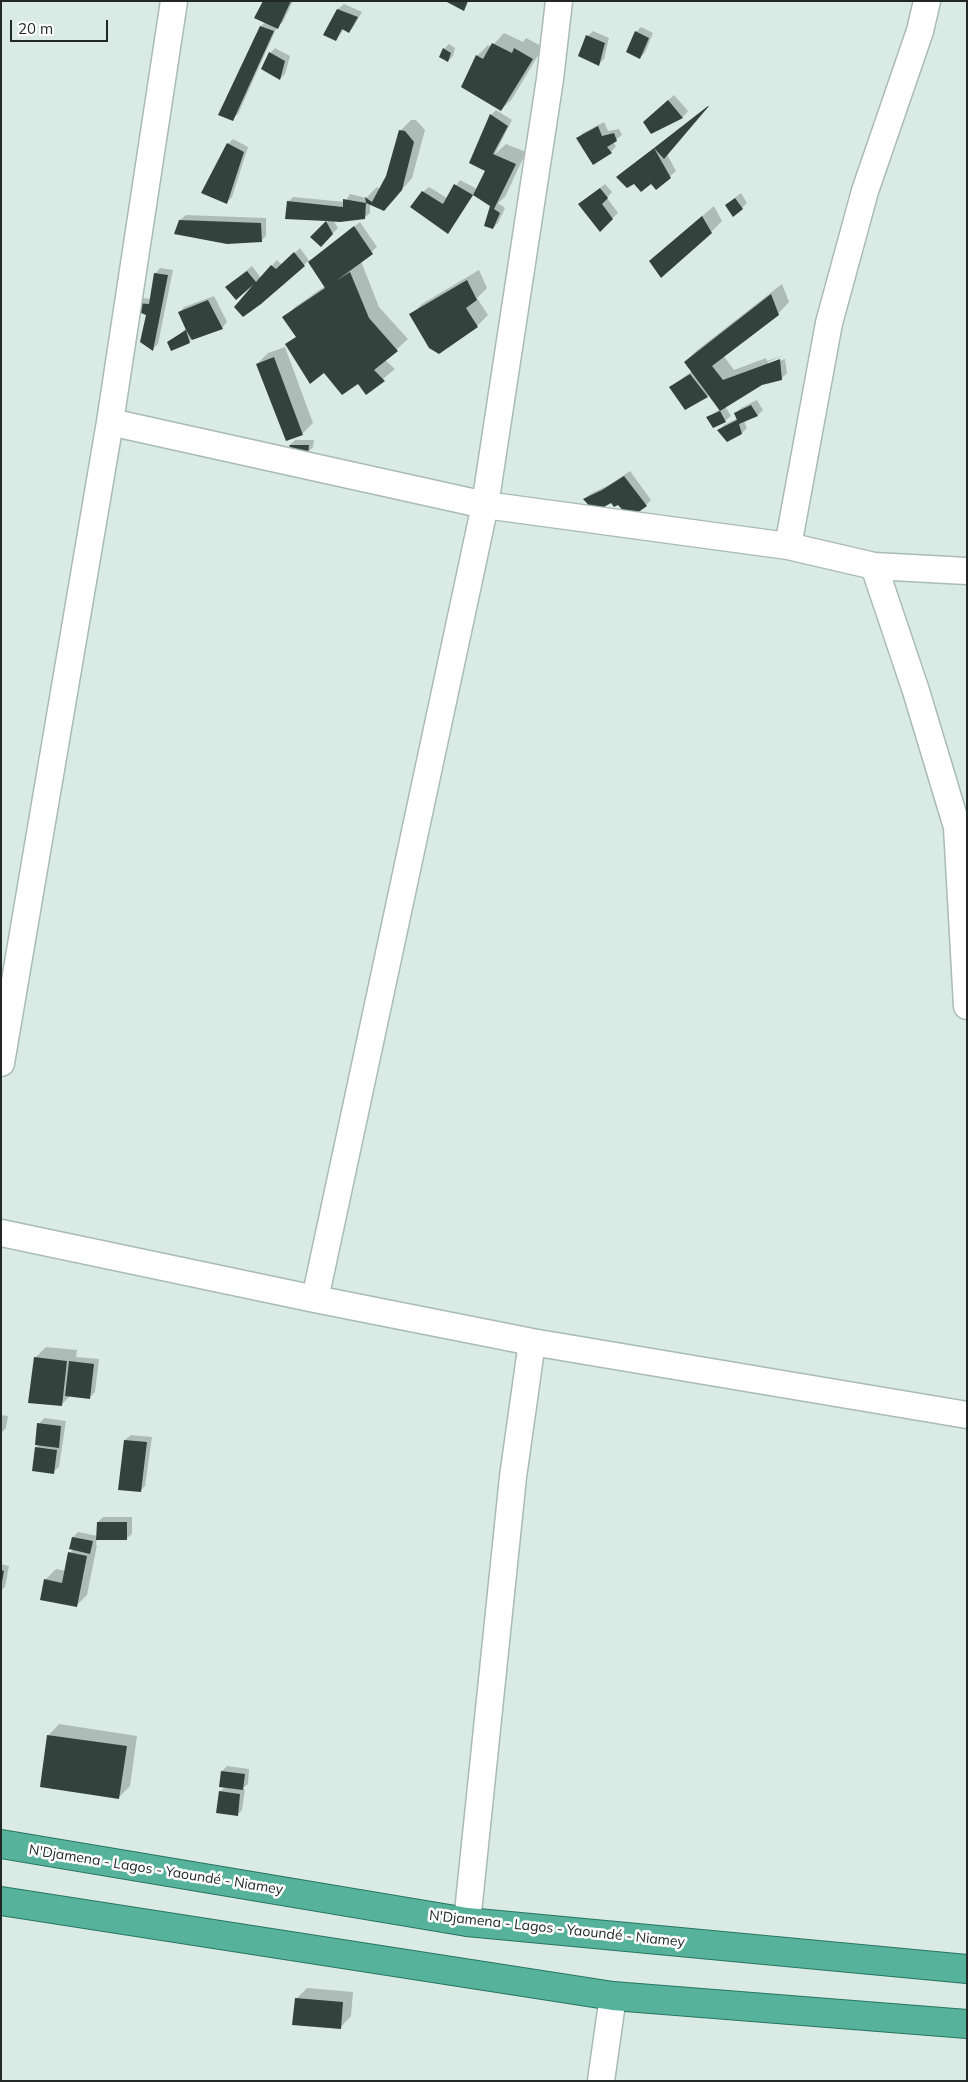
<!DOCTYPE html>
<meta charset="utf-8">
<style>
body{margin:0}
#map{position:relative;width:968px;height:2082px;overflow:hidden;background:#daebe5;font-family:Mulish,sans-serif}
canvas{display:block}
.frame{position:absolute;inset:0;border:2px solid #212825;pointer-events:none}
.scale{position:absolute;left:10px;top:20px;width:98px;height:22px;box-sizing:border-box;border:2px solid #212825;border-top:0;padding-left:6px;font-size:15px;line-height:18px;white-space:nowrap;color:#212825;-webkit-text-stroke:4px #fff;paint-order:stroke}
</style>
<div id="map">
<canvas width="968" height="2082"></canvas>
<div class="frame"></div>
<div class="scale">20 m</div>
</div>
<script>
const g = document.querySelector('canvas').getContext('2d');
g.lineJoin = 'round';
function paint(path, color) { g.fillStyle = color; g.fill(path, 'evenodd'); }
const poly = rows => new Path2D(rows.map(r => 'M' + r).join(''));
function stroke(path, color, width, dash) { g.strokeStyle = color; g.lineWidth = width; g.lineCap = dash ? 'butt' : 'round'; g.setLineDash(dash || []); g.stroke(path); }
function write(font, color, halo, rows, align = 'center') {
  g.font = font + ' Mulish,sans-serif'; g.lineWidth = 5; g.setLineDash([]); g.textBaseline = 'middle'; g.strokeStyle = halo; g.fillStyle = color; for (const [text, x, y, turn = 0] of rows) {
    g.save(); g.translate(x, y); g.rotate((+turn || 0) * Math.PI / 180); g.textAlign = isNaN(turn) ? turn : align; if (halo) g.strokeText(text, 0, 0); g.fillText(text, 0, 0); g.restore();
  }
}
const shadow = poly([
 [265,1,293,1,283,22,277,27,238,114,232,119,261,26,265,22],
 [344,4,362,12,354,26,349,32,344,29,336,40,325,34,338,9],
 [641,27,653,33,645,53,639,58,636,32],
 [593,31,609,38,604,59,598,65,588,36],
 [504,33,523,42,526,38,543,47,512,99,501,110,477,56,488,45,491,47],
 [449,44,455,48,453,56,448,61,444,49],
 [275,48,290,56,285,74,280,79,270,53],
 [674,95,688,111,683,117,652,133,645,122],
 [496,110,512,120,495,154,506,144,526,152,505,197,498,203,505,208,498,223,493,228,491,206,474,194,448,233,423,192,429,187,447,198,460,180,477,189,489,166,491,115],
 [411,120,416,120,425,130,412,178,395,198,384,209,370,204,370,213,364,218,333,220,338,228,326,240,312,237,329,220,288,202,293,197,345,202,350,194,366,198,377,187,381,189,387,176,400,131],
 [604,122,608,131,619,129,622,135,613,142,616,146,611,152,578,138,583,133],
 [233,139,248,147,232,197,227,202,228,144],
 [661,143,676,171,657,188,651,182,641,190,623,172],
 [605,184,612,192,607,198,618,213,600,230,580,204],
 [741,193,747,203,742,208,732,200],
 [714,206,722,221,711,232,662,251],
 [186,215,266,218,266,236,261,241,180,220],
 [360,222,377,247,361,261,379,307,408,339,385,360,395,369,366,393,358,382,324,372,287,345,297,336,284,318,295,307,325,286,309,260,304,265,255,284,232,282,252,266,261,278,277,260,282,265,300,248,310,262],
 [160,268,173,270,158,344,153,349,147,314,137,310,142,298,151,299,155,274],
 [479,270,487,288,477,298,488,315,477,326,411,315,422,304],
 [782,284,789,302,778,314,723,355,734,370,766,358,767,361,785,355,768,362,768,365,785,359,787,373,781,379,761,384,725,406,731,416,725,421,713,427,708,417,720,409,709,394,707,396,671,387,692,371,685,362,696,351],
 [214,296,227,322,222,328,194,337,189,342,169,342,187,328,179,313,184,307],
 [285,347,313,423,302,434,257,364,268,353],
 [757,400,763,410,758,415,744,421,747,428,742,433,719,430,724,425,738,418,736,413,741,408],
 [295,440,314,440,313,447,308,452,290,445],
 [630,471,651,500,646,505,584,499,590,494,609,485],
 [46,1347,77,1350,76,1357,99,1359,95,1392,89,1398,70,1396,61,1405,35,1358],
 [1,1415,8,1416,6,1428,1,1433],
 [44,1418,66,1421,59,1467,53,1472,36,1448,39,1444,39,1424],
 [131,1435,152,1437,145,1486,140,1491,125,1440],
 [103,1517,132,1517,132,1534,126,1539,97,1538,96,1545,97,1545,87,1595,76,1606,45,1580,56,1569,66,1571,70,1553,74,1548,71,1548,73,1537,78,1532,98,1536,98,1522],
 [1,1564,9,1566,5,1587,1,1590],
 [59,1724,137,1736,130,1786,119,1797,48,1736],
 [227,1766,249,1769,248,1784,242,1789,245,1789,242,1810,237,1815,220,1792,225,1787,222,1771],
 [307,1988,353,1992,351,2016,340,2028,296,1999]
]);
const building = poly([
 [263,1,291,1,278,29,254,18],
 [445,1,468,1,464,11],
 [337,9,358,17,349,33,342,29,336,41,323,35],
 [260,26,274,31,233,121,218,115],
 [635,31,649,38,640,59,626,52],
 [586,35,605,43,599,66,578,56],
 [492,43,512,53,514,48,533,59,501,111,461,87,476,55,483,59],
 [443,48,451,53,448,62,439,57],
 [269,52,285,61,280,80,261,69],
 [668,100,683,118,651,134,643,122],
 [708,106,709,106,664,159,654,148],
 [490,114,508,126,493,154,516,164,494,209,500,213,493,229,484,226,490,206,473,195,448,234,410,207,422,191,443,204,454,184,473,195,485,171,469,163],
 [598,126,602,136,614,133,617,141,607,147,612,153,593,165,576,138],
 [399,130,405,131,414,142,402,190,384,211,366,203,365,219,340,222,326,221,333,234,321,247,310,237,326,221,285,219,287,201,343,207,343,199,366,203,365,197,372,202,386,176],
 [227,143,244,152,227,204,201,193],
 [654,148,671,178,656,190,647,179,651,184,641,192,634,184,627,188,616,177],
 [600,188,608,198,602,204,613,219,600,232,578,204],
 [735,198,743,209,733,217,725,205],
 [702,216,712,233,661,278,649,261],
 [179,220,261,223,262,242,227,244,174,234],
 [354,226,373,254,336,281,350,272,369,318,398,351,374,370,385,381,366,395,358,384,342,395,324,373,310,384,285,344,296,337,282,317,325,288,308,262],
 [294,252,305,266,261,304,243,317,234,307,253,285,236,300,225,287,247,271,256,282,271,265,276,269],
 [154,273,168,275,153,351,140,342,146,315,136,311,136,303,149,304],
 [467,280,477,300,466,308,478,327,439,354,429,348,409,314],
 [771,294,779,315,712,366,723,380,780,359,782,380,762,385,720,411,684,362],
 [208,300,223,329,192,340,186,330,190,343,171,351,167,342,186,330,178,312],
 [274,357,303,435,286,441,256,364],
 [690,374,708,397,685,410,669,387],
 [751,405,758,416,739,424,742,434,727,442,717,430,737,420,734,413],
 [720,411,726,422,713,428,706,417],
 [289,445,309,445,308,454,292,451],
 [624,476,647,506,630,518,618,505,614,507,611,503,595,512,583,499,602,490],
 [34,1357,67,1361,62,1406,28,1403],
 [69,1361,94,1364,90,1399,65,1396],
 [37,1423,61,1426,59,1448,35,1445],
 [124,1440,147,1442,141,1492,118,1490],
 [35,1447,57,1450,54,1474,32,1471],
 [97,1522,127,1522,127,1540,96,1540],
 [72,1537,93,1541,90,1554,69,1549],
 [68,1552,87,1556,77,1607,40,1600,44,1579,62,1583],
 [1,1570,4,1571,2,1582,1,1582],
 [47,1735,127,1746,119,1799,40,1787],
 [221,1771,245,1774,243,1790,219,1787],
 [219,1791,240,1794,238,1816,216,1813],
 [295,1998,343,2002,341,2029,292,2025]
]);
const minor = poly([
 [110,422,485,505,788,546,874,566,967,571],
 [788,546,829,323,865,191,920,31,927,1],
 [874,566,916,691,957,827,967,1006],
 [1,1063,110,422,174,1],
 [1,1233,315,1299,532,1342,967,1415],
 [315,1299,485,505,550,79,559,1],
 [467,1922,513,1477,532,1342],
 [601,2081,613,1996]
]);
const trunk = poly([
 [1,1844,467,1922,967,1969],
 [1,1901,613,1996,967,2024]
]);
const streetNames = [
 ["N'Djamena - Lagos - Yaoundé - Niamey",156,1870,9],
 ["N'Djamena - Lagos - Yaoundé - Niamey",557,1929,6]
];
paint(shadow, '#0003');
paint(building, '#34423d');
stroke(minor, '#aabab4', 29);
stroke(trunk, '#287561', 30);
stroke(minor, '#fff', 26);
stroke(trunk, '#56b29b', 28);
write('14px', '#212825', '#fff', streetNames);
</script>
